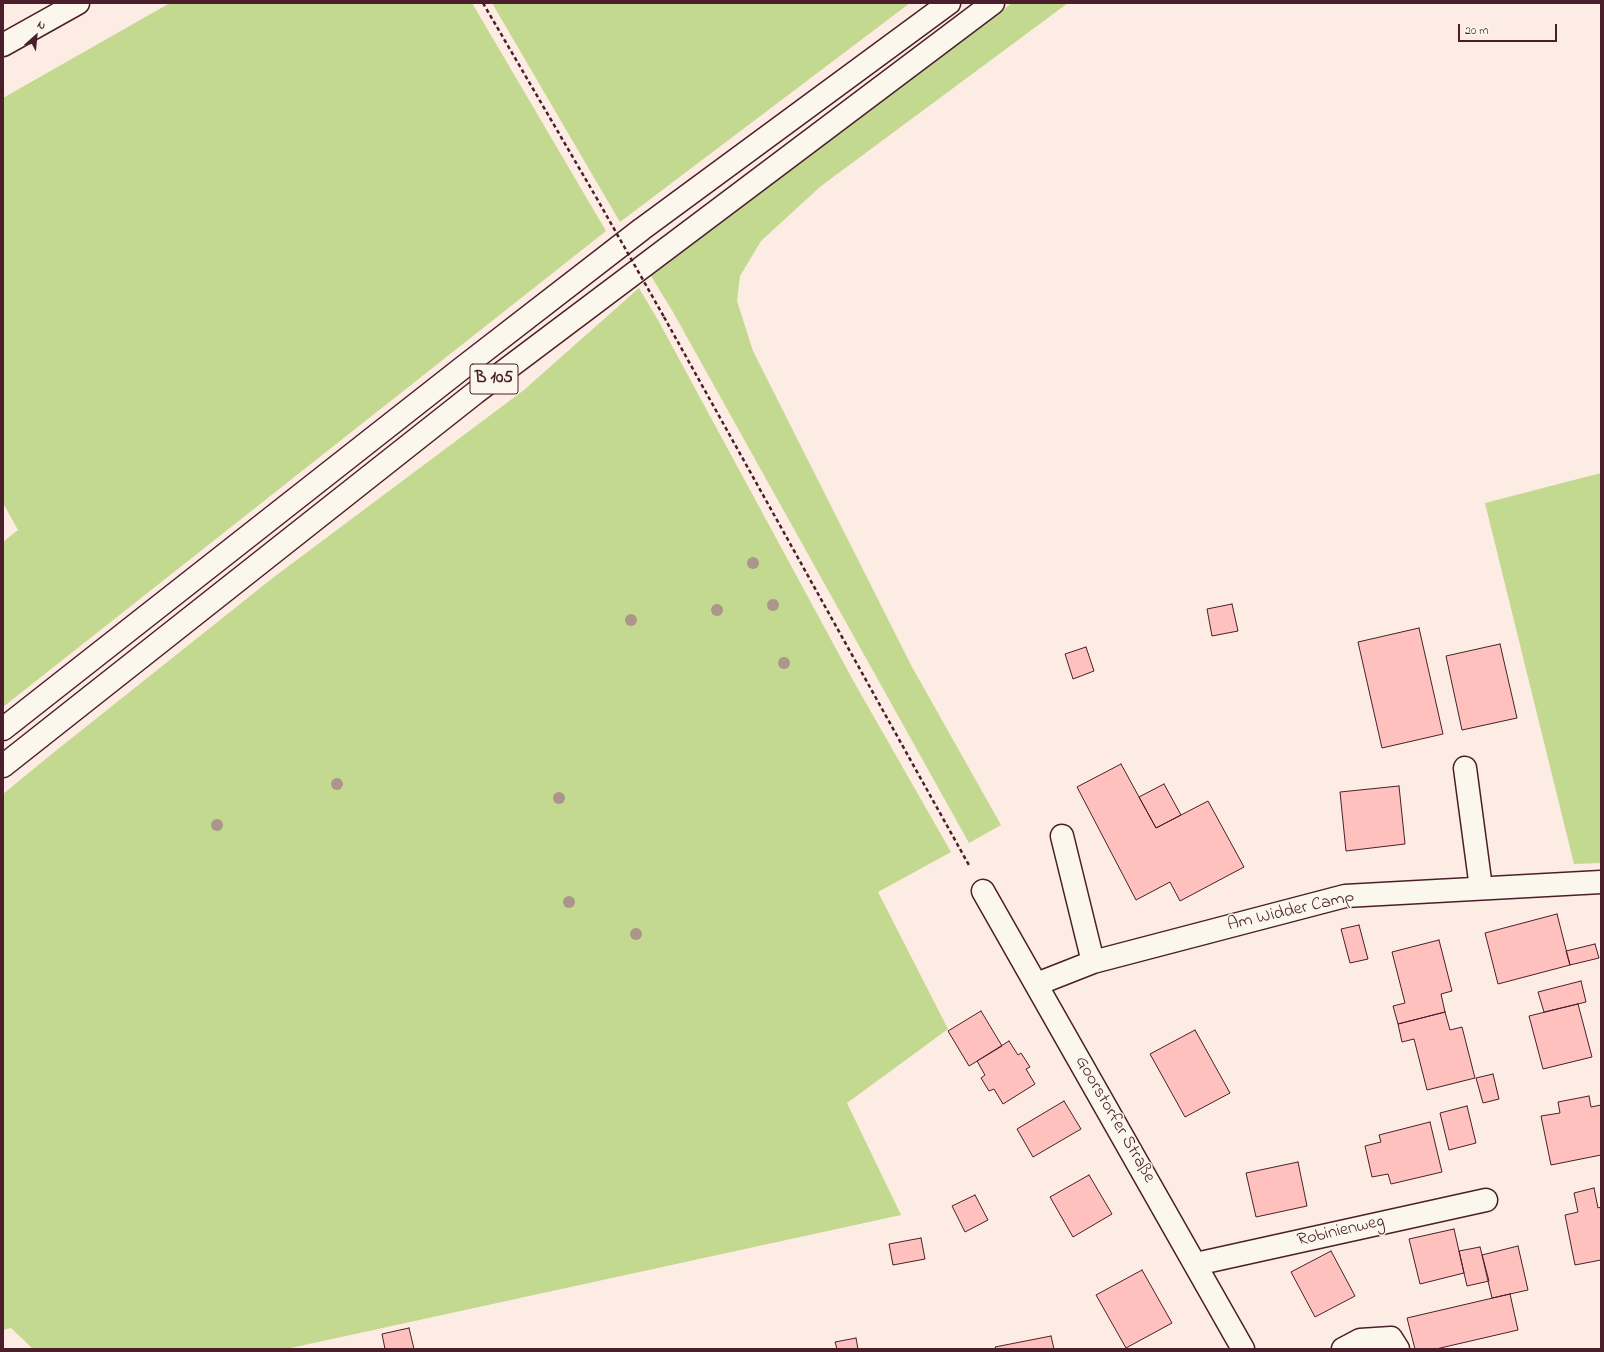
<!DOCTYPE html>
<meta charset="utf-8">
<style>
body{margin:0}
#map{position:relative;width:1604px;height:1352px;overflow:hidden;background:#fcece3;font-family:"Indie Flower",sans-serif}
canvas{display:block}
.frame{position:absolute;inset:0;border:4px solid #4a1f2b;pointer-events:none}
.north{position:absolute;left:16px;top:16px;width:40px;height:40px;-webkit-text-stroke:3px #fbf7ec;paint-order:stroke;rotate:27deg;font-size:11px;font-weight:700;line-height:16px;text-align:center;color:#4a1f2b}
.north::after{content:'';display:block;margin:auto;width:14px;height:18px;background:#4a1f2b;clip-path:polygon(50% 0,100% 100%,50% 72%,0 100%)}
.scale{position:absolute;left:1458px;top:24px;width:99px;height:18px;box-sizing:border-box;border:2px solid #4a1f2b;border-top:0;padding-left:5px;font-size:12px;line-height:14px;white-space:nowrap;color:#4a1f2b;-webkit-text-stroke:3px #fbf7ec;paint-order:stroke}
</style>
<div id="map">
<canvas width="1604" height="1352"></canvas>
<div class="frame"></div>
<div class="north">N</div>
<div class="scale">20 m</div>
</div>
<script>
const g = document.querySelector('canvas').getContext('2d');
g.lineJoin = 'round';
function paint(path, color) { g.fillStyle = color; g.fill(path, 'evenodd'); }
const poly = rows => new Path2D(rows.map(r => 'M' + r).join(''));
function stroke(path, color, width, dash) { g.strokeStyle = color; g.lineWidth = width; g.lineCap = dash ? 'butt' : 'round'; g.setLineDash(dash || []); g.stroke(path); }
function write(font, color, halo, rows, align = 'center') {
  g.font = font + ' "Indie Flower",sans-serif'; g.lineWidth = 3; g.setLineDash([]); g.textBaseline = 'middle'; g.strokeStyle = halo; g.fillStyle = color; for (const [text, x, y, turn = 0] of rows) {
    g.save(); g.translate(x, y); g.rotate((+turn || 0) * Math.PI / 180); g.textAlign = isNaN(turn) ? turn : align; if (halo) g.strokeText(text, 0, 0); g.fillText(text, 0, 0); g.restore();
  }
}
const green = poly([
 [170,3,472,3,606,231,3,707,3,542,18,530,3,503,3,98],
 [492,3,910,3,620,222],
 [1012,3,1068,3,821,186,761,241,740,276,737,301,753,351,912,667,1001,825,969,843,673,312,648,271],
 [639,288,658,320,854,682,951,852,878,892,948,1029,847,1103,901,1215,286,1349,33,1349,11,1328,3,1330,3,794,53,753,274,577,524,390],
 [1601,473,1601,863,1574,864,1485,503]
]);
const building = poly([
 [1232,604,1238,631,1212,636,1207,609,1232,604],
 [1419,628,1443,734,1382,748,1358,642,1419,628],
 [1500,644,1517,718,1462,730,1446,656,1500,644],
 [1086,647,1094,671,1073,679,1065,654,1086,647],
 [1121,764,1156,828,1208,801,1244,867,1180,901,1170,882,1136,900,1077,787,1121,764],
 [1164,784,1181,815,1156,828,1139,797,1164,784],
 [1399,786,1405,844,1346,851,1340,792,1399,786],
 [1557,914,1570,965,1498,984,1485,933,1557,914],
 [1359,925,1368,959,1350,963,1341,929,1359,925],
 [1439,940,1452,991,1441,994,1445,1012,1398,1024,1393,1006,1405,1003,1392,952,1439,940],
 [1595,944,1599,958,1570,965,1566,951,1595,944],
 [1581,981,1586,1002,1544,1012,1538,992,1581,981],
 [1578,1004,1592,1057,1543,1069,1529,1016,1578,1004],
 [981,1011,1002,1046,969,1066,948,1031,981,1011],
 [1445,1012,1450,1030,1462,1027,1475,1078,1427,1090,1414,1039,1402,1042,1398,1024,1445,1012],
 [1195,1030,1230,1093,1185,1117,1150,1054,1195,1030],
 [1009,1041,1018,1055,1021,1053,1030,1067,1026,1069,1035,1084,1003,1104,994,1089,989,1091,981,1078,985,1075,977,1061,1009,1041],
 [1493,1074,1499,1099,1483,1103,1476,1078,1493,1074],
 [1589,1096,1591,1107,1601,1105,1601,1155,1551,1165,1541,1116,1560,1113,1558,1102,1589,1096],
 [1064,1101,1081,1129,1033,1157,1017,1129,1064,1101],
 [1467,1106,1476,1143,1449,1150,1440,1113,1467,1106],
 [1430,1122,1442,1172,1391,1184,1388,1174,1372,1177,1365,1146,1381,1142,1379,1135,1430,1122],
 [1298,1162,1307,1206,1256,1217,1246,1173,1298,1162],
 [1089,1175,1112,1214,1073,1237,1050,1197,1089,1175],
 [1594,1188,1598,1208,1601,1207,1601,1260,1575,1265,1565,1215,1578,1212,1574,1193,1594,1188],
 [975,1195,988,1220,965,1232,952,1206,975,1195],
 [1454,1229,1464,1273,1420,1284,1409,1239,1454,1229],
 [921,1238,925,1259,893,1265,889,1244,921,1238],
 [1518,1246,1528,1290,1492,1298,1482,1255,1518,1246],
 [1480,1247,1489,1281,1467,1286,1459,1251,1480,1247],
 [1331,1251,1355,1296,1315,1317,1291,1272,1331,1251],
 [1142,1270,1172,1323,1126,1348,1096,1295,1142,1270],
 [1510,1294,1518,1330,1436,1349,1415,1349,1407,1318,1510,1294],
 [409,1328,414,1349,385,1349,382,1334,409,1328],
 [1051,1336,1054,1349,996,1349,995,1347,1051,1336],
 [856,1338,858,1349,837,1349,835,1342,856,1338]
]);
const path = poly([
 [483,3,596,197],
 [664,317,970,867]
]);
const minor = poly([
 [3,45,78,3],
 [1465,768,1481,888],
 [1062,836,1093,962],
 [983,891,1243,1349],
 [1037,984,1093,962,1345,896,1601,882],
 [1196,1264,1486,1200],
 [1343,1349,1360,1340,1391,1338,1398,1349]
]);
const highway = poly([
 [3,729,461,369,642,229,949,3],
 [3,766,475,393,993,3]
]);
const pathBridge = poly([
 [596,197,664,317]
]);
const trees = [
 [753,563],
 [773,605],
 [717,610],
 [631,620],
 [784,663],
 [337,784],
 [559,798],
 [217,825],
 [569,902],
 [636,934]
];
const shields = [
 [494,379,48]
];
const shieldNames = [
 ["B 105",494,379]
];
const streetNames = [
 ["Am Widder Camp",1291,912,-13],
 ["Goorstorfer Straße",1114,1120,60],
 ["Robinienweg",1341,1232,-13]
];
paint(green, '#c3d98f');
paint(building, '#fec1bd');
stroke(building, '#4a1f2b', 1);
stroke(minor, '#4a1f2b', 25);
stroke(highway, '#4a1f2b', 25);
stroke(path, '#4a1f2b', 2.5, [4, 3]);
stroke(minor, '#fbf7ec', 22);
stroke(highway, '#fbf7ec', 22);
stroke(pathBridge, '#4a1f2b', 2.5, [4, 3]);
g.fillStyle = '#ab958c';
for (const [x, y] of trees) { g.beginPath(); g.arc(x, y, 6, 0, 2 * Math.PI); g.fill(); }
for (const [x, y, w] of shields) { const box = new Path2D(); box.roundRect(x - w / 2, y - 15, w, 30, 3); g.fillStyle = '#fbf7ec'; g.fill(box); stroke(box, '#4a1f2b', 1); }
write('bold 17px', '#4a1f2b', null, shieldNames);
write('18px', '#4a1f2b', '#fbf7ec', streetNames);
</script>
